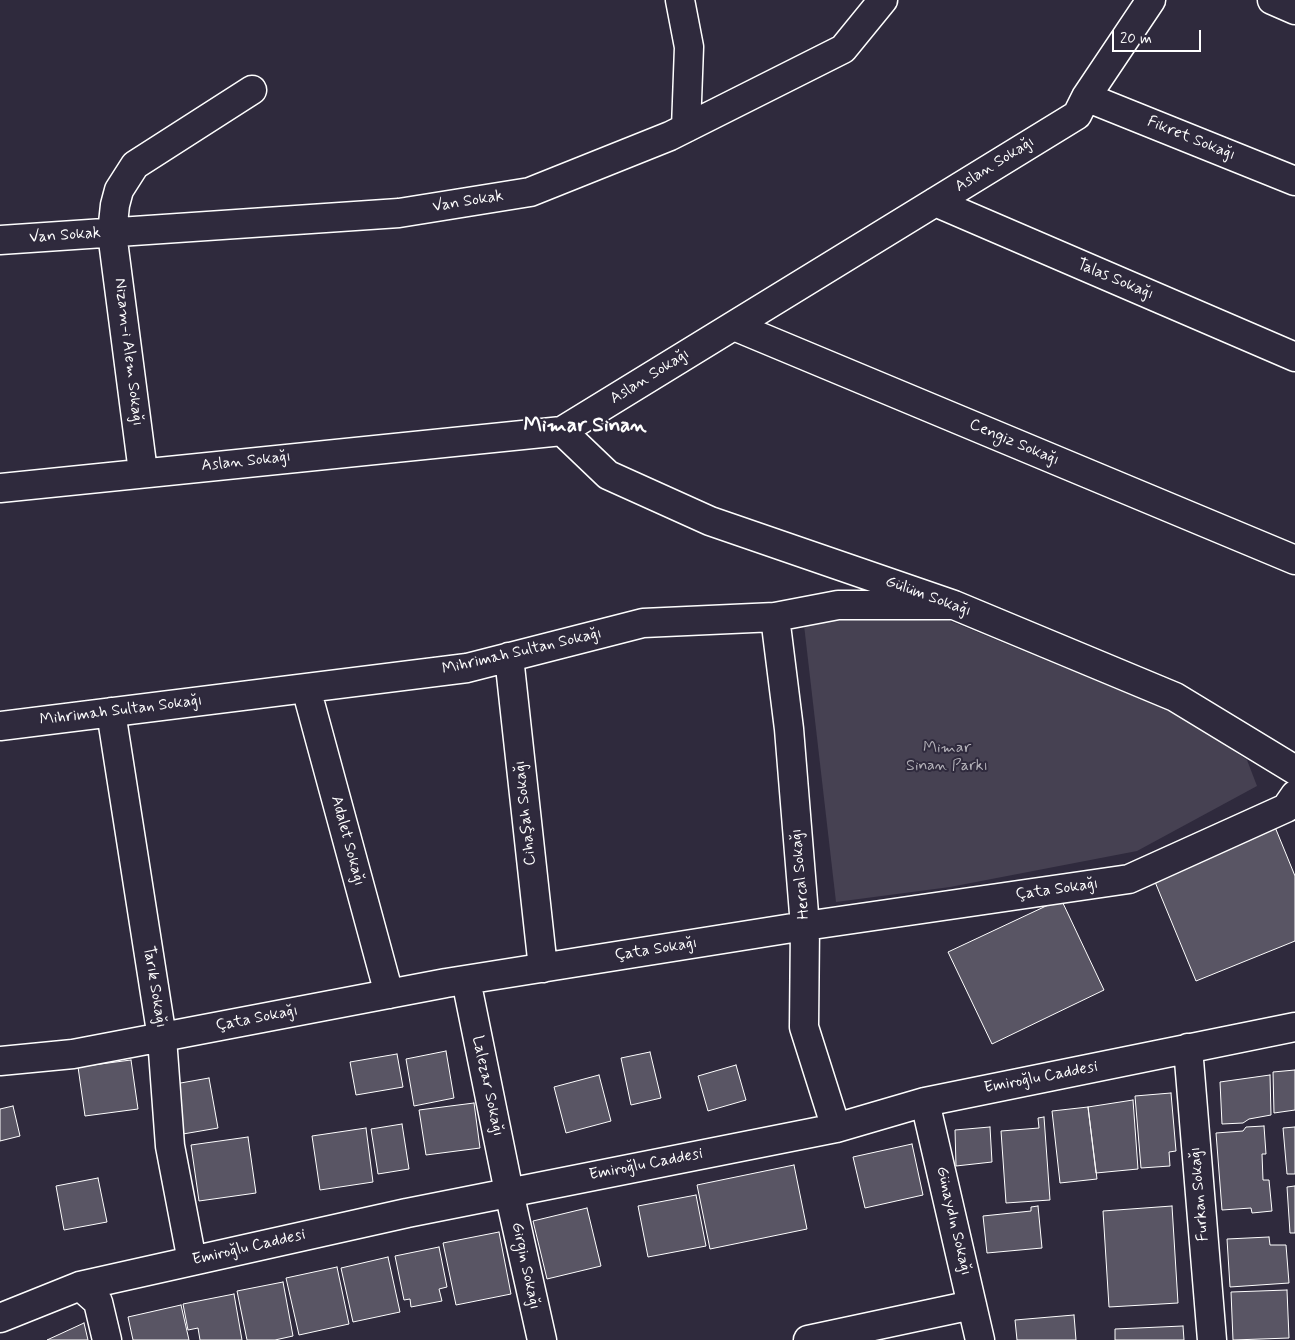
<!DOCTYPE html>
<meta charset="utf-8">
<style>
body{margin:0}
#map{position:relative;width:1295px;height:1340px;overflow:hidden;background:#2f2a3d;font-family:Mynerve,sans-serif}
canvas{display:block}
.scale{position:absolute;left:1112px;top:30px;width:89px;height:22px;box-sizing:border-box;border:2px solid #fff;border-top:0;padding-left:6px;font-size:15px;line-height:18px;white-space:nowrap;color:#fff;-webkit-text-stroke:4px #2f2a3d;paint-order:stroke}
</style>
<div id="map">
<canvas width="1295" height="1340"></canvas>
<div class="scale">20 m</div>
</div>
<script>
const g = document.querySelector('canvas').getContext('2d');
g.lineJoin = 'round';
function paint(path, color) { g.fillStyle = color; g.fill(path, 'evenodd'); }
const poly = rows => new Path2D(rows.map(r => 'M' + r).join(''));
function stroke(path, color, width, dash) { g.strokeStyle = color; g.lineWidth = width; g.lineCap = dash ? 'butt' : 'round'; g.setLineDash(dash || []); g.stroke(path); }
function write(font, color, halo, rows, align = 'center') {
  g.font = font + ' Mynerve,sans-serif'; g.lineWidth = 4; g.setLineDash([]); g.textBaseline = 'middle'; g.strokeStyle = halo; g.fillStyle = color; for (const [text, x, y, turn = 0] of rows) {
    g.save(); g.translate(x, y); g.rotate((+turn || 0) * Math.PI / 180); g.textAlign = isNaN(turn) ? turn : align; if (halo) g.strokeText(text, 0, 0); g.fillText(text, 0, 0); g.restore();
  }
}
const green = poly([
 [845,618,950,621,1182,716,1247,760,1257,786,1137,851,950,887,836,902,804,625]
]);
const building = poly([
 [1275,827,1295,876,1295,941,1196,981,1153,877,1275,827],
 [1061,899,1104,990,992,1044,948,952,1061,899],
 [446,1051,454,1098,414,1106,406,1059,446,1051],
 [650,1052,661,1098,631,1105,621,1058,650,1052],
 [397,1054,403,1087,356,1095,350,1062,397,1054],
 [131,1060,138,1109,85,1116,78,1067,131,1060],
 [736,1065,746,1100,708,1111,698,1076,736,1065],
 [1295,1070,1295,1110,1274,1113,1273,1072,1295,1070],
 [599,1075,611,1121,566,1133,554,1087,599,1075],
 [1270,1075,1271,1115,1249,1119,1243,1123,1222,1124,1220,1082,1270,1075],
 [209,1078,218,1128,183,1134,175,1084,209,1078],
 [1171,1093,1176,1151,1169,1152,1170,1166,1141,1168,1135,1096,1171,1093],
 [1133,1100,1138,1169,1096,1173,1088,1107,1133,1100],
 [474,1103,480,1148,426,1155,419,1110,474,1103],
 [13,1106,20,1136,0,1141,0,1109,13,1106],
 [1088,1107,1097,1179,1060,1183,1052,1111,1088,1107],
 [1044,1117,1050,1200,1006,1203,1001,1131,1039,1128,1038,1118,1044,1117],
 [402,1124,409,1169,378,1174,371,1129,402,1124],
 [1264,1126,1266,1154,1262,1154,1263,1180,1269,1180,1272,1211,1252,1213,1251,1208,1222,1210,1216,1133,1243,1131,1246,1127,1264,1126],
 [990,1127,992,1162,956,1166,955,1130,990,1127],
 [1295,1127,1295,1174,1287,1174,1283,1128,1295,1127],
 [366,1128,373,1182,320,1190,312,1136,366,1128],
 [248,1137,256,1193,199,1201,191,1145,248,1137],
 [912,1144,923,1195,865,1208,853,1157,912,1144],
 [794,1165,807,1229,710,1249,697,1185,794,1165],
 [98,1178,107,1222,64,1230,56,1186,98,1178],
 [1295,1186,1295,1233,1290,1233,1287,1187,1295,1186],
 [696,1195,706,1246,648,1257,638,1206,696,1195],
 [1038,1206,1042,1248,987,1253,983,1216,1031,1211,1031,1207,1038,1206],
 [1172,1206,1178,1303,1109,1307,1103,1211,1172,1206],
 [587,1208,601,1266,547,1279,533,1221,587,1208],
 [499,1232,511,1294,456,1305,443,1243,499,1232],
 [1269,1237,1270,1245,1286,1245,1289,1283,1230,1287,1227,1239,1269,1237],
 [439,1247,447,1287,439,1289,442,1301,411,1307,410,1299,404,1300,395,1256,439,1247],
 [388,1257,400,1312,353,1322,341,1268,388,1257],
 [337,1267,349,1324,299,1335,286,1278,337,1267],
 [283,1282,293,1336,275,1340,247,1340,237,1291,283,1282],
 [1287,1290,1289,1338,1233,1340,1231,1292,1287,1290],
 [234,1294,242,1340,200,1340,198,1328,188,1330,183,1304,234,1294],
 [181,1305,189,1340,133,1340,128,1317,181,1305],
 [1074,1315,1076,1340,1017,1340,1015,1320,1074,1315],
 [84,1323,88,1340,47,1340,84,1323],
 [1183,1326,1184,1340,1115,1340,1115,1329,1183,1326]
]);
const minor = poly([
 [680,0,689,47,686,128],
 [1272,0,1295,10],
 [1086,97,1295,181],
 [935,202,1295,357],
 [0,240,399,213,530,192,670,136,843,49,883,0],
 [734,326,1295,560],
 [562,431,608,475,710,521,954,605,1175,697,1295,770],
 [143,472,112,233,115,205,119,190,135,165,252,90],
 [0,488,562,431,1077,115,1086,97,1151,0],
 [775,617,789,729,805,926,804,1027,836,1128],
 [509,657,543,968],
 [306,688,389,994],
 [111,712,162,1038,170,1146,192,1261],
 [0,726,467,668,643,623,775,617,838,605,954,605],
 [466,980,509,1192,542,1340],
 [1188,1048,1212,1340],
 [0,1061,73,1054,446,983,805,926,1129,879,1286,808,1295,795],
 [925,1102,980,1340],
 [80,1286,98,1302,107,1340],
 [0,1318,80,1286,407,1213,836,1128,925,1102,1295,1027],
 [808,1340,972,1305]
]);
const streetNames = [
 ["Fikret Sokağı",1191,139,22],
 ["Aslan Sokağı",995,165,-32],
 ["Van Sokak",468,202,-9],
 ["Van Sokak",65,236,-4],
 ["Talas Sokağı",1115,280,23],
 ["Nizam-i Alem Sokağı",128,352,83],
 ["Aslan Sokağı",650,377,-32],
 ["Cengiz Sokağı",1014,443,23],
 ["Aslan Sokağı",246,462,-6],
 ["Gülüm Sokağı",928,597,20],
 ["Mihrimah Sultan Sokağı",522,652,-13],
 ["Mihrimah Sultan Sokağı",121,711,-7],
 ["Cihaşah Sokağı",526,813,-96],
 ["Adalet Sokağı",347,841,75],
 ["Hercal Sokağı",801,874,-95],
 ["Çata Sokağı",1057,890,-8],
 ["Çata Sokağı",656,950,-9],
 ["Tarık Sokağı",154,987,81],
 ["Çata Sokağı",257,1019,-11],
 ["Emiroğlu Caddesi",1041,1078,-11],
 ["Lalezar Sokağı",487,1086,78],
 ["Emiroğlu Caddesi",646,1165,-11],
 ["Furkan Sokağı",1200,1194,-95],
 ["Günaydın Sokağı",953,1221,77],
 ["Emiroğlu Caddesi",249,1248,-13],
 ["Girgin Sokağı",525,1266,78]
];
const parkNames = [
 ["Mimar",947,749],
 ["Sinan Parkı",947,767]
];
const districtNames = [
 ["Mimar Sinan",585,427]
];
paint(green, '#464152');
paint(building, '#595564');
stroke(building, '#fff', 1);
stroke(minor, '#fff', 31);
stroke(minor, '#2f2a3d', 28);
write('16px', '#fff', '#2f2a3d', streetNames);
write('16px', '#b5b3ba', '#2f2a3d', parkNames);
write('bold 21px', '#fff', '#2f2a3d', districtNames);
</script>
